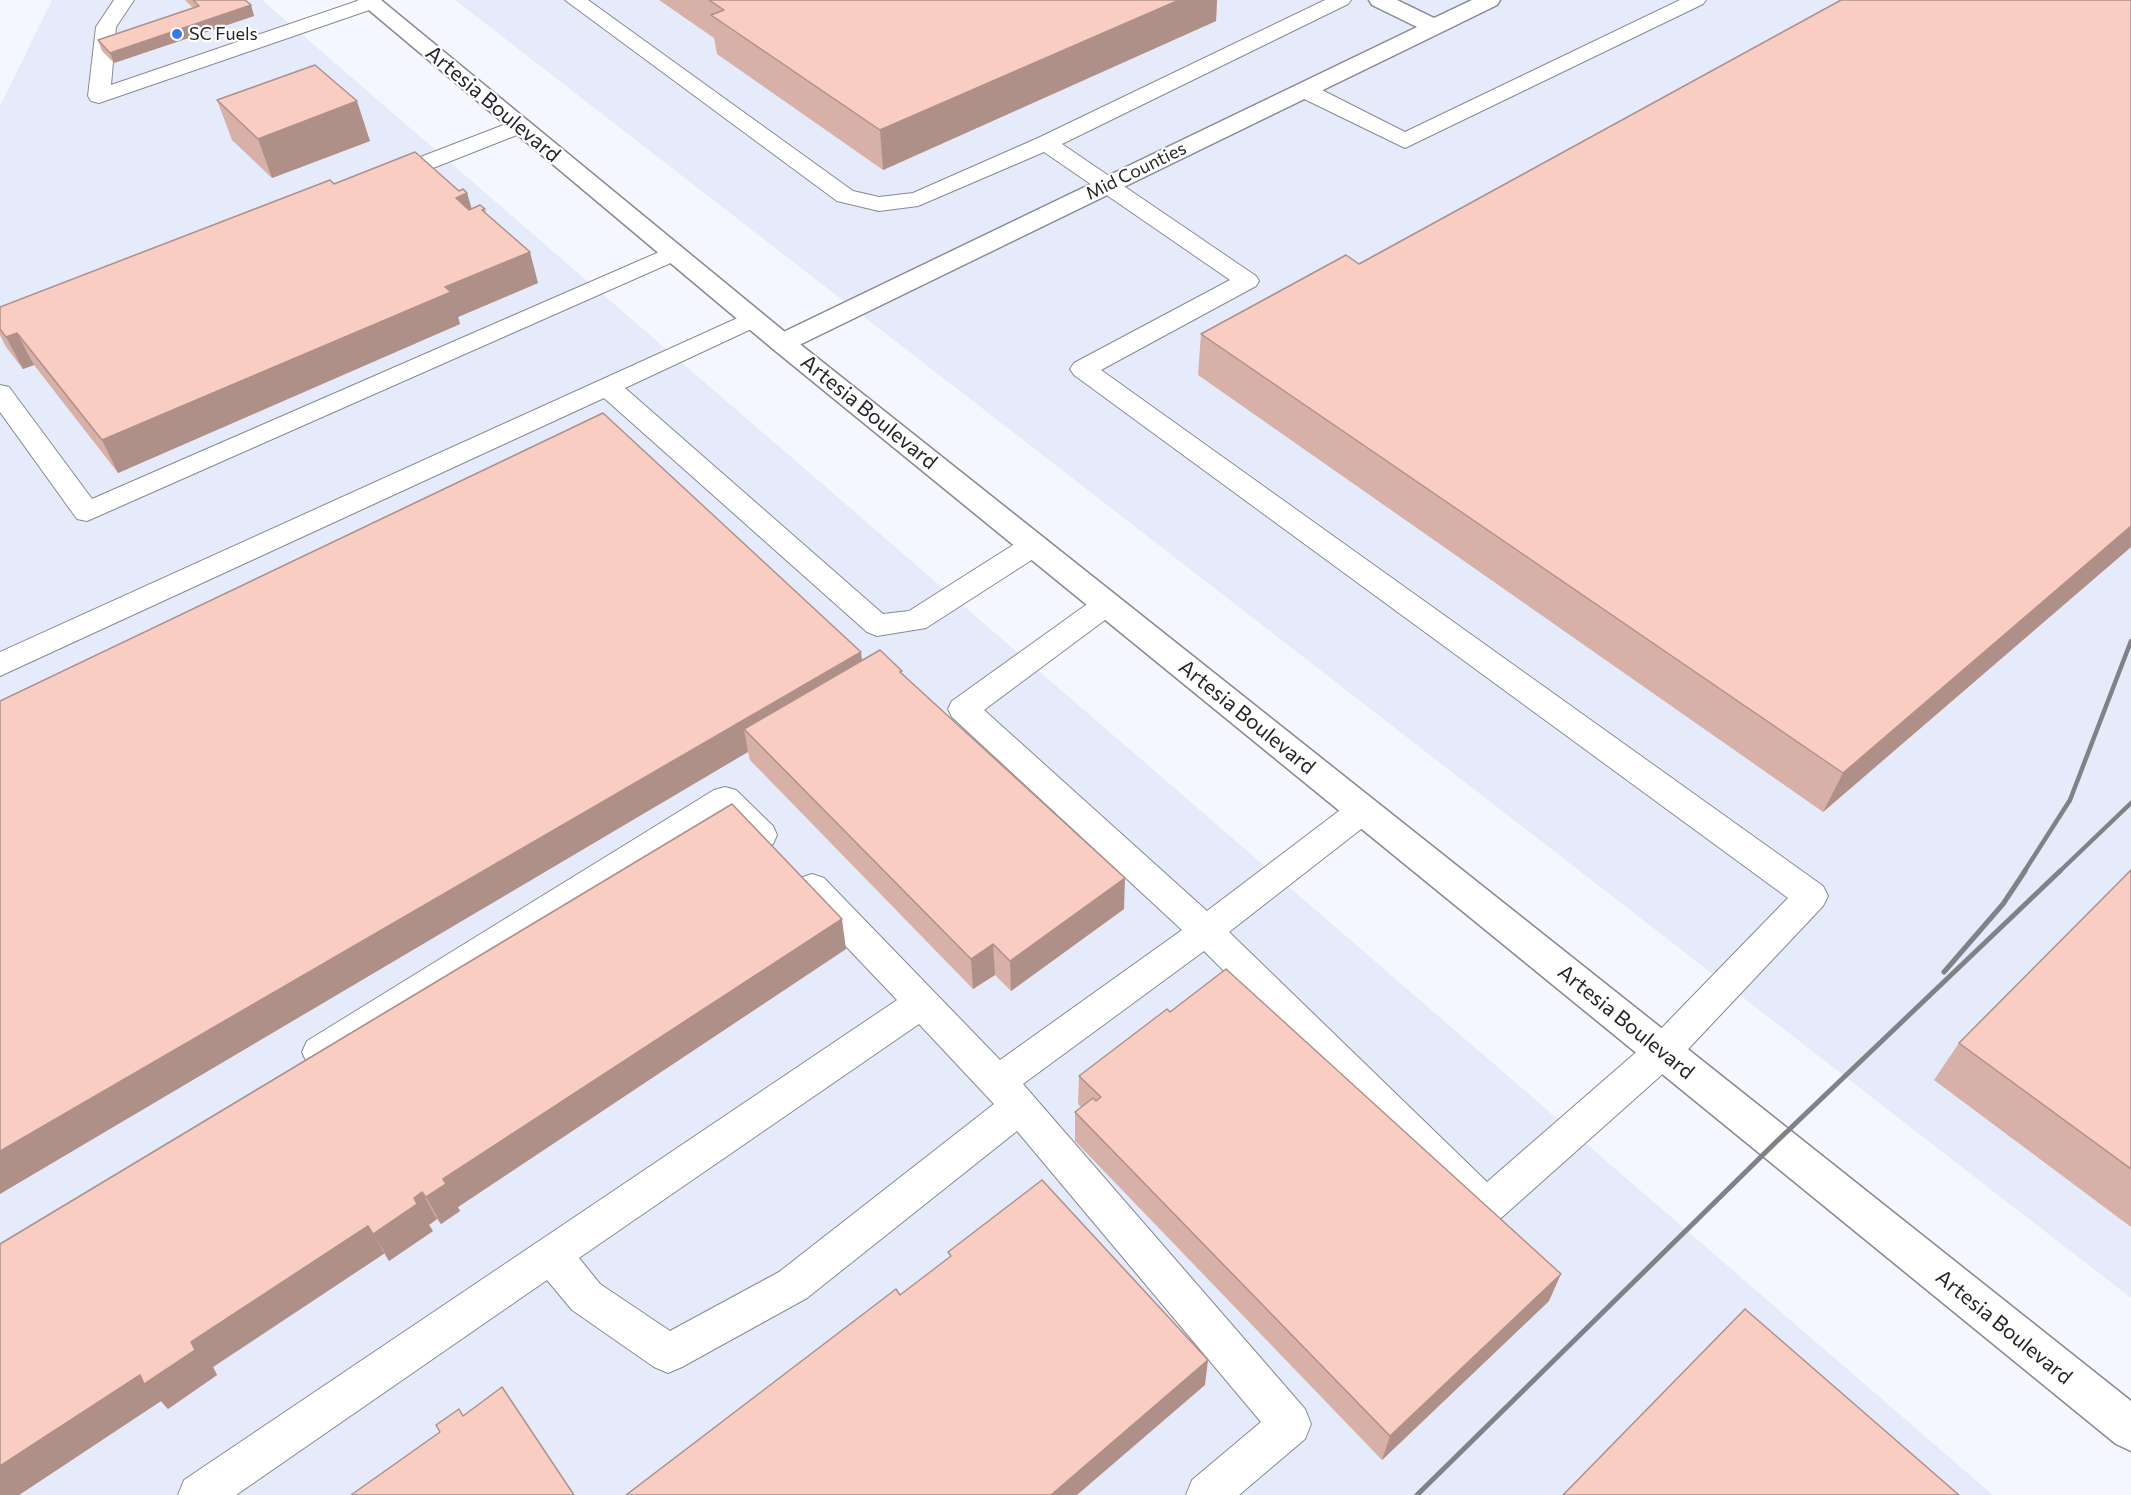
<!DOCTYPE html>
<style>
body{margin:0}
canvas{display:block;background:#f4f7ff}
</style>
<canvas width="2131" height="1495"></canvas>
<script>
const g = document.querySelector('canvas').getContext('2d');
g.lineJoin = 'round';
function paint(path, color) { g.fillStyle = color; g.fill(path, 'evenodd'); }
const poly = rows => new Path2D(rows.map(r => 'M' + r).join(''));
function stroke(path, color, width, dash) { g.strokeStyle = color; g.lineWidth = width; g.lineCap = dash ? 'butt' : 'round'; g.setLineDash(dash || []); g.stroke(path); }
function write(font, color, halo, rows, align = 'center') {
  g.font = font + ' Commissioner,sans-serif'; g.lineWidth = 4.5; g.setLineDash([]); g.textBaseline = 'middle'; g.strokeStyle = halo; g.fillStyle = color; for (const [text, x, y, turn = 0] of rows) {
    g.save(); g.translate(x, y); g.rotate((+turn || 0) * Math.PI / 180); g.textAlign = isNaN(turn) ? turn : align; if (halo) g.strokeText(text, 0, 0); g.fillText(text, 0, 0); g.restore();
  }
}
const built = poly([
 [52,0,262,0,1993,1495,0,1495,0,106],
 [455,0,2131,0,2131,1298]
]);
const service = poly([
 [114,0,134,0,116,27,111,85,360,0,379,0,381,3,378,7,99,103,91,101,88,96,96,27,114,0],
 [565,0,588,0,853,191,879,197,913,193,1038,138,1325,0,1351,0,1348,4,1062,144,1256,276,1259,281,1256,286,1101,370,1823,886,1828,896,1823,906,1675,1063,1500,1219,1486,1225,1472,1219,1204,951,1023,1084,1305,1409,1311,1424,1305,1439,1239,1495,1186,1495,1192,1480,1261,1422,1017,1131,807,1298,682,1367,668,1373,654,1367,572,1310,547,1280,236,1495,178,1495,184,1480,897,1000,800,898,795,888,800,878,812,874,824,878,1000,1060,1182,930,952,717,948,709,952,701,1097,597,1107,594,1117,597,1122,604,1117,611,984,710,1207,911,1352,801,1363,797,1374,801,1379,810,1374,819,1229,932,1487,1182,1649,1041,1788,898,1074,375,1070,369,1074,363,1230,280,1044,152,918,206,879,211,837,201,565,0],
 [919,1024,994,1104,779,1272,670,1331,600,1284,579,1258,919,1024],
 [1680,0,1706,0,1703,4,1405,148,1296,95,1293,90,1296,85,1312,85,1405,132,1680,0],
 [519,119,527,121,530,126,527,131,395,183,387,185,379,183,375,178,379,173,519,119],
 [673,246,682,248,685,253,682,258,87,521,77,519,0,412,0,385,9,387,92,499,673,246],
 [753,311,762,314,766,319,762,324,625,388,883,614,909,611,1024,538,1034,535,1044,538,1048,545,1044,552,926,628,877,636,867,632,604,398,0,676,0,652,753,311],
 [725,787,736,790,773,826,777,835,773,844,761,848,749,844,722,817,333,1063,320,1068,307,1063,302,1052,307,1041,714,790,725,787]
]);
const minor = poly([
 [1369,0,1397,0,1434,18,1472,0,1500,0,1497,5,1442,32,791,349,782,351,773,349,769,343,773,337,1417,27,1372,5,1369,0]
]);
const secondary = poly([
 [357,0,381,0,791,337,2131,1401,2131,1451,2116,1444,773,349,357,0]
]);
const railFar1 = poly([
 [2024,872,2070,800,2131,641],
 [2059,872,2131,803]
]);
const rail = poly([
 [1944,972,2003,904,2025,871],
 [1417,1495,1775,1143,2060,871]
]);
const wall = poly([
 [185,0,245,0,251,5,254,16,114,63,102,51,98,40,193,8],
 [659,0,1217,0,1216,21,883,170,717,54,714,38],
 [217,100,370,141,272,178,232,140],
 [334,184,459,191,467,193,472,209,485,209,486,213,538,283,458,317,460,324,118,473,34,365,23,369,6,347,0,335,0,307],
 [1359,264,2131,547,1823,812,1198,375,1201,334],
 [862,660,903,674,1124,909,1011,991,995,975,973,989,750,760,748,752,0,701],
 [2131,870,2131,1227,1934,1080,1959,1043],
 [846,949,458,1207,460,1211,441,1224,437,1219,429,1225,433,1231,389,1261,385,1253,213,1367,217,1375,168,1409,161,1401,19,1495,0,1495,0,1244],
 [1170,1012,1549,1301,1382,1460,1075,1141,1075,1112,1082,1108,1078,1104,1079,1076]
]);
const shadedWall = poly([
 [1179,0,1217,0,1216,21,883,170,880,130],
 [251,5,254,16,114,63,110,53],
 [357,101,370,141,272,178,258,139],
 [467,193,476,225,456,198],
 [530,252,538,283,458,317,460,324,118,473,102,440,445,287],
 [17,333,34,365,23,369,6,337],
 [2131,526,2131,547,1823,812,1843,773],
 [861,652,865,683,744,729,748,752,0,1194,0,1151],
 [1125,878,1124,909,1011,991,1010,961],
 [842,919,846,949,458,1207,460,1211,441,1224,426,1197,443,1179],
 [993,944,995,975,973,989,971,959],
 [422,1192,437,1219,429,1225,433,1231,389,1261,373,1234],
 [368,1226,385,1253,213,1367,217,1375,168,1409,161,1401,19,1495,0,1495,0,1466],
 [1561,1274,1549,1301,1382,1460,1390,1436],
 [1208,1360,1205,1385,1077,1495,1051,1495]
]);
const building = poly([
 [193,0,245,0,251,5,110,53,98,40,199,6,193,0],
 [709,0,1179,0,880,130,711,15,724,10,709,0],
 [1841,0,2131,0,2131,526,1843,773,1201,334,1346,255,1359,264,1841,0],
 [315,65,357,101,258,139,217,100,315,65],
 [415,152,459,191,463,189,467,193,456,198,469,210,480,205,485,209,482,210,530,252,445,287,451,292,102,440,17,333,6,337,0,329,0,307,330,180,334,184,415,152],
 [603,413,861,652,0,1151,0,701,603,413],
 [880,650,902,671,900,672,1125,878,1010,961,993,944,971,959,744,729,880,650],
 [732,804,842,919,443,1179,446,1184,426,1197,422,1192,414,1198,417,1204,373,1234,368,1226,191,1342,195,1350,144,1384,140,1375,0,1466,0,1244,732,804],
 [2131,870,2131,1169,1959,1043,2131,870],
 [1226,969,1561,1274,1390,1436,1075,1112,1093,1098,1096,1101,1101,1097,1079,1076,1167,1009,1170,1012,1226,969],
 [1042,1180,1208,1360,1051,1495,626,1495,896,1289,900,1295,951,1256,948,1252,1042,1180],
 [1745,1309,1959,1495,1563,1495,1745,1309],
 [502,1387,574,1495,351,1495,440,1432,436,1425,459,1409,463,1416,502,1387]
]);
const markers = [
 [177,34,6,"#387ae8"]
];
const farPoinames = [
 ["SC Fuels",189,34]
];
const farStreetnames = [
 ["Mid Counties",1136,171,-26]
];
const streetNames = [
 ["Artesia Boulevard",493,104,40],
 ["Artesia Boulevard",869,412,39],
 ["Artesia Boulevard",1247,717,39],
 ["Artesia Boulevard",1626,1022,39],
 ["Artesia Boulevard",2004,1327,39]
];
paint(built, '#e5ebfa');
stroke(service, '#878a91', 2);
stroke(minor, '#878a91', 3);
stroke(secondary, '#878a91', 3);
paint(service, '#fff');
paint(minor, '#fff');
paint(secondary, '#fff');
stroke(railFar1, '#808287', 4.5);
stroke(rail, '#808287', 5);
paint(wall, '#d7b0a7');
paint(shadedWall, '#af9088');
paint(building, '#facdc2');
stroke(building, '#af9088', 1.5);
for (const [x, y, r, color] of markers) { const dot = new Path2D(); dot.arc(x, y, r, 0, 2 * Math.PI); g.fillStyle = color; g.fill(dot); stroke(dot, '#fff', 2); }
write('18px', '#242528', '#fff', farPoinames, 'left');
write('18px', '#242528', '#fff', farStreetnames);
write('21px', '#242528', '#fff', streetNames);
</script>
